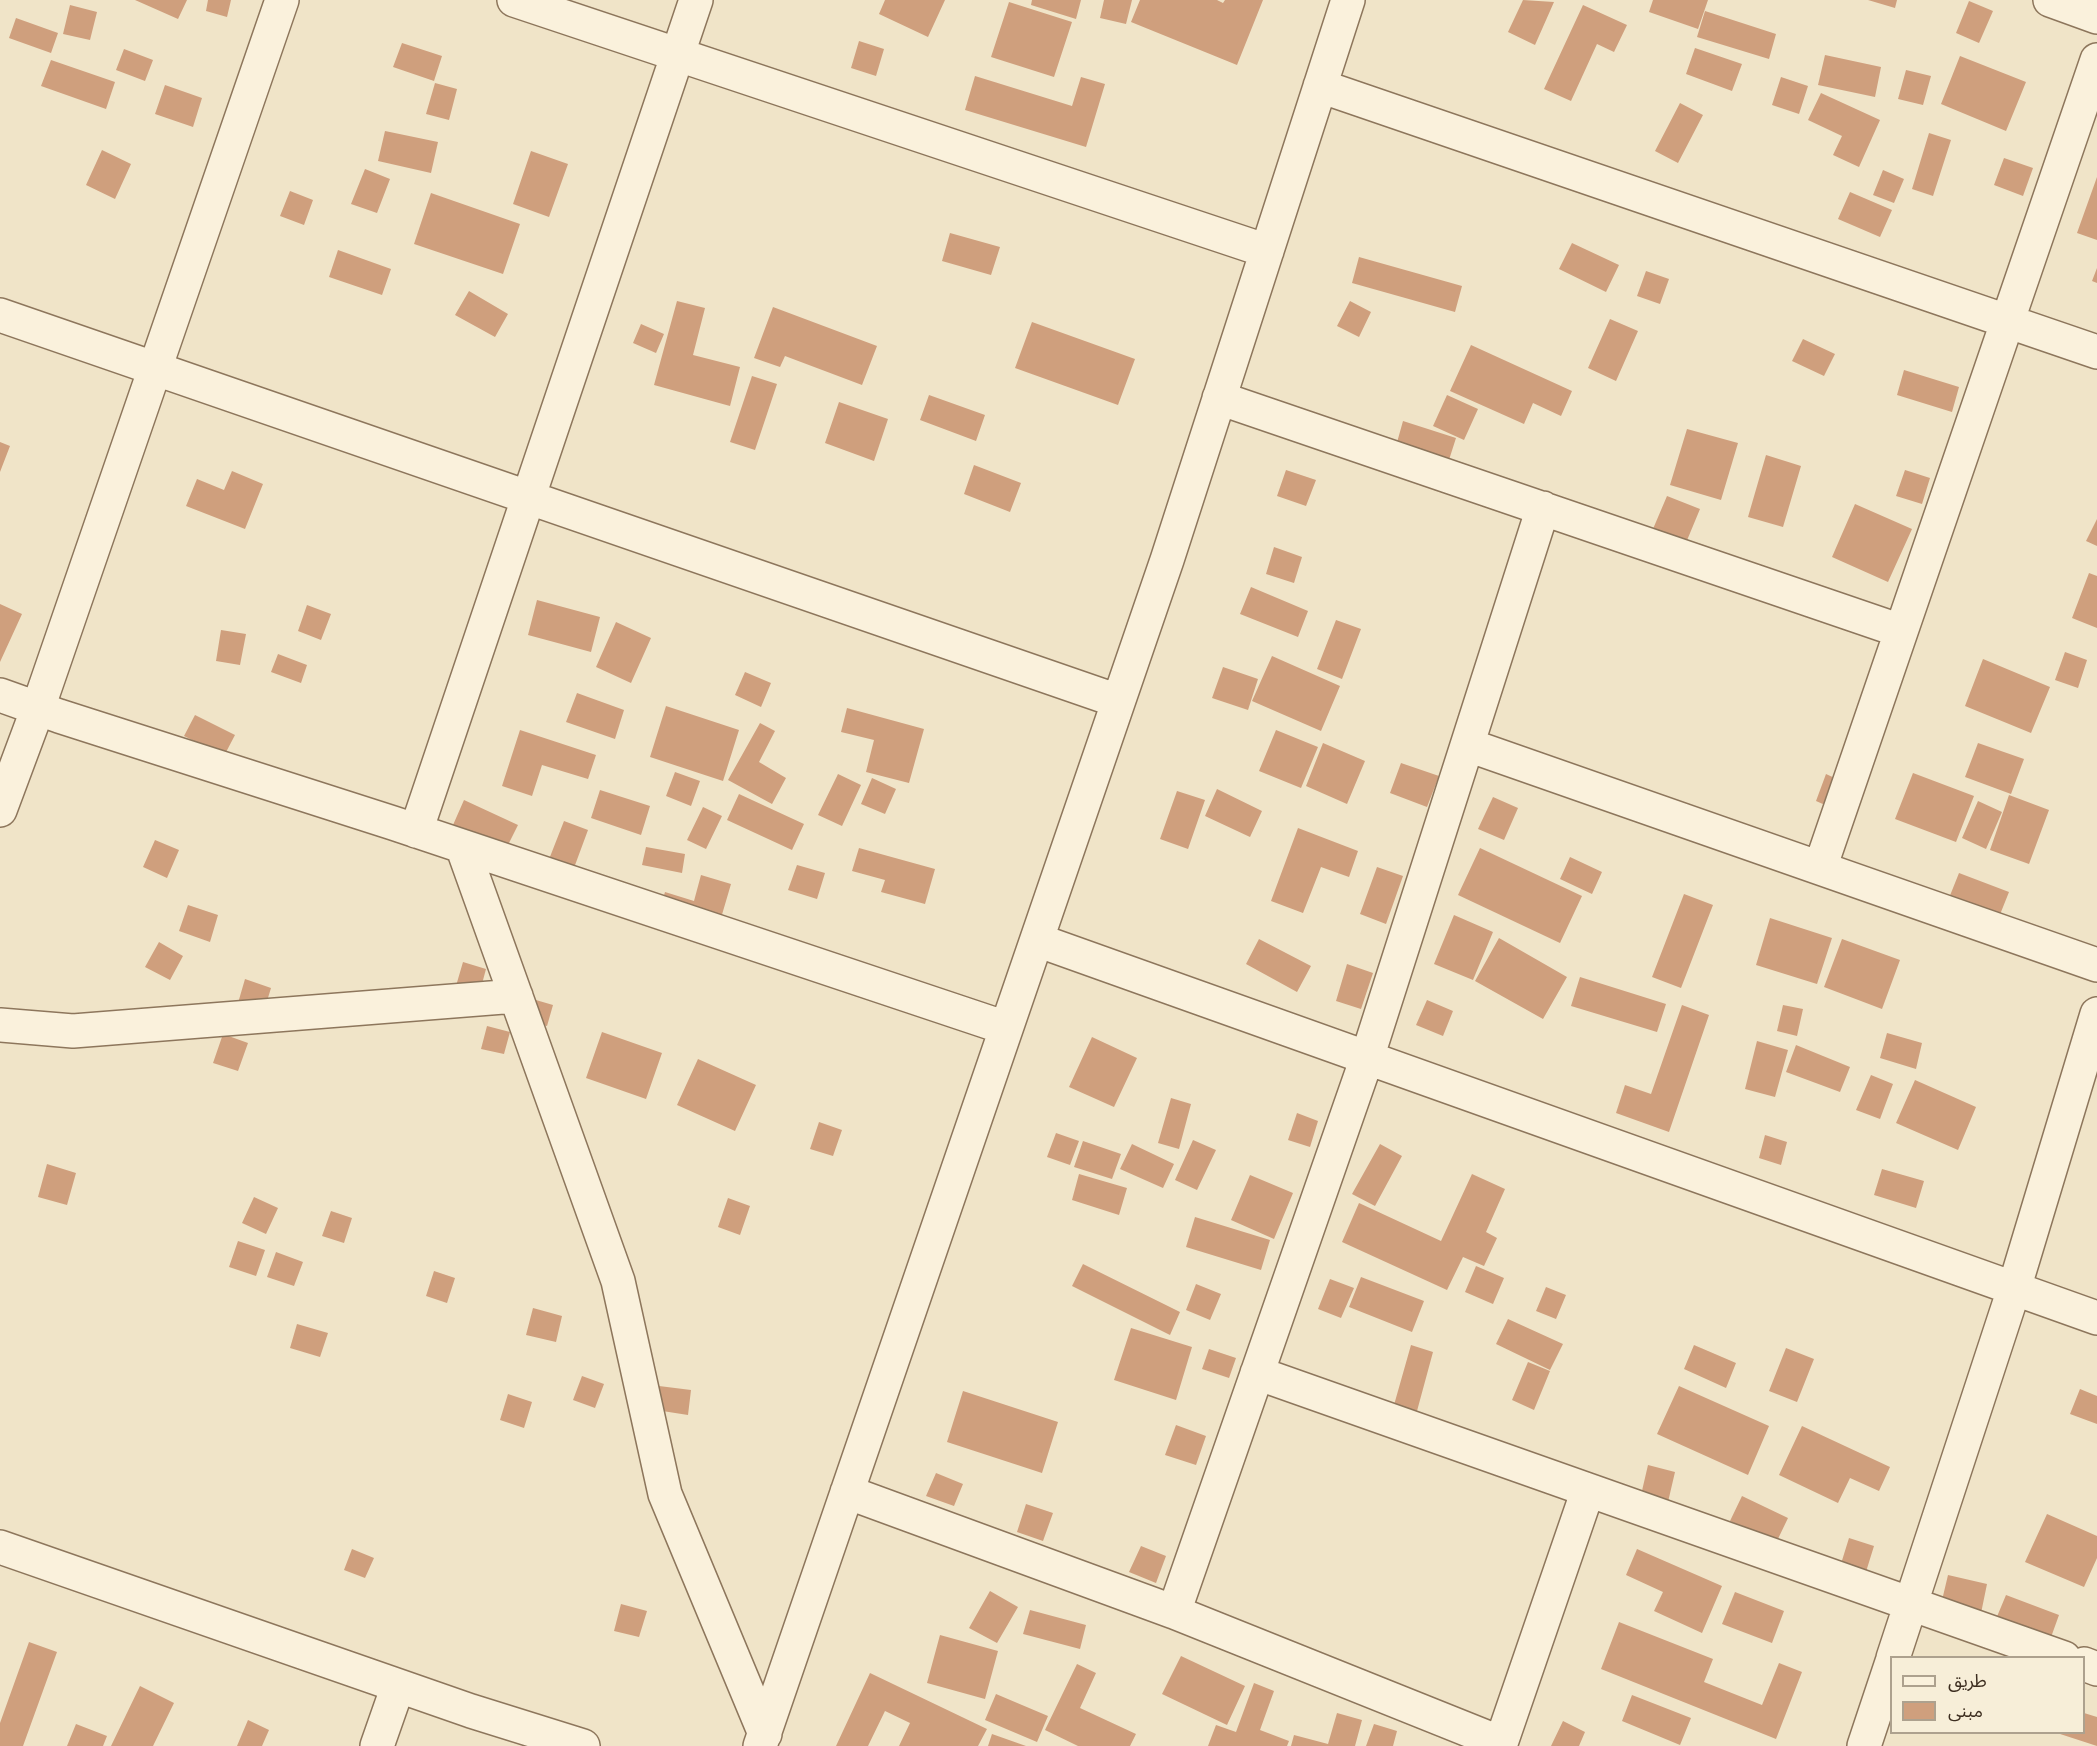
<!DOCTYPE html>
<meta charset="utf-8">
<style>
body{margin:0}
#map{position:relative;width:2097px;height:1746px;overflow:hidden;background:#f0e4c8;font-family:Georgia,"Noto Sans Arabic",serif}
canvas{display:block}
.legend{position:absolute;left:1890px;top:1656px;width:195px;height:78px;box-sizing:border-box;background:#f7eed8;border:2px solid #ada18e;margin:0;padding:8px 10px;list-style:none;font-size:18px;color:#3d2e20}
.legend li{display:flex;align-items:center;gap:12px;height:30px}
.legend b{width:30px;border:2px solid #ada18e}
</style>
<div id="map">
<canvas width="2097" height="1746"></canvas>
<ul class="legend">
<li><b style="height:8px;background:#faf1dc"></b>طريق</li>
<li><b style="height:16px;background:#cf9f7d"></b>مبنى</li>
</ul>
</div>
<script>
const g = document.querySelector('canvas').getContext('2d');
g.lineJoin = 'round';
function paint(path, color) { g.fillStyle = color; g.fill(path, 'evenodd'); }
const poly = rows => new Path2D(rows.map(r => 'M' + r).join(''));
function stroke(path, color, width, dash) { g.strokeStyle = color; g.lineWidth = width; g.lineCap = dash ? 'butt' : 'round'; g.setLineDash(dash || []); g.stroke(path); }
const building = poly([
 [135,0,187,0,178,19],
 [208,0,231,0,227,17,206,11],
 [885,0,945,0,928,37,879,14],
 [1032,0,1081,0,1076,19,1031,5],
 [1104,0,1132,0,1126,24,1100,18],
 [1140,0,1217,0,1223,3,1225,0,1263,0,1237,65,1131,22],
 [1523,0,1554,2,1535,45,1508,32],
 [1653,0,1708,0,1698,29,1649,12],
 [1868,0,1897,0,1895,8],
 [1969,1,1993,11,1979,43,1956,33],
 [1009,2,1072,22,1054,77,991,57],
 [70,5,97,12,90,40,63,34],
 [1583,5,1627,25,1614,52,1597,44,1571,101,1544,89],
 [1705,11,1776,34,1769,59,1697,37],
 [16,18,58,33,51,53,9,38],
 [859,41,884,49,876,76,851,68],
 [402,43,442,56,434,81,393,67],
 [1695,48,1742,64,1732,91,1686,74],
 [124,49,153,60,145,81,116,70],
 [1825,55,1881,67,1875,97,1818,85],
 [1960,56,2026,82,2006,131,1941,104],
 [51,60,115,82,106,109,41,86],
 [1906,70,1931,76,1923,105,1898,99],
 [975,76,1072,106,1081,77,1105,84,1086,147,965,110],
 [1781,77,1808,86,1799,114,1772,105],
 [435,83,457,89,449,120,426,114],
 [165,85,202,98,193,127,155,114],
 [1821,93,1880,120,1859,167,1833,155,1842,136,1808,120],
 [1680,103,1703,115,1678,163,1655,151],
 [385,131,438,142,431,173,378,161],
 [1929,133,1951,140,1933,196,1912,189],
 [102,150,131,164,115,199,86,185],
 [531,151,568,164,549,217,513,204],
 [2004,158,2033,168,2023,196,1994,185],
 [365,169,390,179,377,213,351,204],
 [1883,170,1904,179,1894,203,1873,195],
 [2097,177,2097,240,2077,233],
 [290,191,313,200,304,225,280,216],
 [1850,192,1892,210,1880,237,1838,219],
 [431,193,520,224,503,274,414,244],
 [950,233,1000,247,991,275,942,261],
 [1572,243,1619,265,1606,292,1559,269],
 [338,250,391,269,382,295,329,277],
 [1359,257,1462,286,1455,312,1352,283],
 [2097,268,2097,283,2092,281],
 [1646,271,1669,279,1660,304,1637,296],
 [469,291,508,314,495,337,455,315],
 [677,301,705,308,693,355,740,367,730,406,654,385],
 [1350,301,1371,312,1359,337,1337,326],
 [773,307,877,346,862,385,785,356,780,367,754,358],
 [1610,319,1638,331,1616,381,1588,368],
 [1032,322,1135,359,1118,405,1015,368],
 [641,324,664,334,656,353,633,343],
 [1803,339,1835,354,1824,376,1792,361],
 [1471,345,1572,391,1561,416,1533,403,1524,424,1450,391],
 [1904,370,1959,387,1952,412,1897,395],
 [752,376,777,384,755,450,730,442],
 [929,395,985,415,976,441,920,420],
 [1447,395,1478,409,1464,440,1433,426],
 [839,402,888,419,874,461,825,443],
 [1403,421,1456,438,1448,463,1396,446],
 [1687,429,1738,443,1721,500,1670,485],
 [0,442,10,446,0,472],
 [1766,455,1801,466,1783,527,1748,517],
 [974,465,1021,483,1010,512,964,494],
 [1286,470,1316,480,1306,506,1277,496],
 [1905,470,1930,478,1922,504,1896,496],
 [232,471,263,484,245,529,186,506,197,479,224,490],
 [1667,496,1700,509,1683,550,1650,536],
 [1855,504,1912,529,1888,582,1832,557],
 [2097,519,2097,546,2086,541],
 [1274,547,1302,557,1294,583,1266,574],
 [2089,573,2097,576,2097,628,2072,618],
 [1251,587,1308,611,1298,637,1240,614],
 [537,600,600,617,591,652,528,635],
 [0,604,22,614,0,662],
 [307,605,331,614,321,640,298,631],
 [1336,620,1361,629,1342,679,1317,669],
 [616,622,651,638,631,683,596,667],
 [221,630,246,634,240,665,216,661],
 [2065,652,2087,660,2078,688,2055,680],
 [278,654,307,665,301,683,271,672],
 [1272,656,1340,686,1321,731,1252,701],
 [1983,659,2050,687,2031,733,1965,706],
 [1223,667,1258,679,1248,710,1212,698],
 [745,672,771,683,761,707,735,695],
 [577,693,624,710,615,739,566,722],
 [666,706,739,730,723,781,650,757],
 [847,708,924,729,909,783,866,772,874,740,841,732],
 [195,715,235,735,224,756,184,736],
 [760,723,775,731,759,762,786,778,772,804,728,780],
 [520,730,596,755,588,779,542,765,532,796,502,786],
 [1276,730,1318,747,1301,788,1259,771],
 [1323,743,1365,761,1347,804,1306,786],
 [1978,743,2024,759,2011,794,1965,777],
 [1401,763,1439,776,1427,807,1390,793],
 [675,772,700,781,691,806,666,796],
 [1913,773,1974,796,1956,842,1895,819],
 [838,774,861,785,842,826,818,815],
 [1826,774,1852,786,1841,812,1816,801],
 [872,778,896,789,885,814,861,804],
 [1217,789,1262,811,1250,837,1205,816],
 [600,790,650,806,641,835,591,818],
 [1177,791,1205,800,1188,849,1160,839],
 [739,794,804,824,792,850,727,820],
 [2009,795,2049,810,2029,864,1990,850],
 [1493,797,1518,808,1504,840,1478,829],
 [464,800,518,825,506,849,453,825],
 [1978,801,2002,812,1986,849,1962,838],
 [703,807,722,816,706,849,687,840],
 [564,821,588,830,571,876,546,867],
 [1298,828,1358,851,1349,877,1321,867,1303,913,1271,901],
 [155,840,179,850,167,878,143,867],
 [646,847,685,854,682,873,642,865],
 [859,848,935,869,925,904,881,892,885,880,852,871],
 [1480,848,1582,896,1560,943,1458,895],
 [1570,857,1602,872,1592,894,1560,879],
 [797,865,825,873,817,899,788,890],
 [1377,867,1403,876,1386,924,1360,914],
 [1959,873,2009,892,1999,917,1949,898],
 [701,875,731,884,721,918,655,925,665,892,694,901],
 [1684,894,1713,905,1681,988,1652,977],
 [188,905,218,915,210,942,179,931],
 [1454,915,1493,932,1473,980,1434,964],
 [1770,918,1832,938,1817,984,1756,965],
 [1499,938,1567,977,1543,1019,1475,981],
 [1259,939,1311,966,1297,992,1246,964],
 [1842,939,1900,960,1882,1009,1824,987],
 [159,942,183,956,170,980,145,967],
 [463,962,486,969,475,1010,451,1003],
 [1347,964,1373,973,1361,1009,1336,1001],
 [1580,977,1666,1004,1657,1032,1571,1006],
 [245,979,271,988,264,1011,238,1003],
 [529,998,553,1005,547,1026,523,1020],
 [1427,1000,1453,1011,1443,1036,1416,1025],
 [1682,1005,1709,1015,1669,1132,1616,1113,1625,1085,1651,1094],
 [1783,1005,1803,1009,1797,1036,1777,1031],
 [487,1026,510,1032,504,1054,481,1049],
 [602,1032,662,1053,646,1099,586,1078],
 [1887,1033,1922,1043,1916,1069,1880,1058],
 [223,1034,248,1043,238,1071,213,1063],
 [1092,1037,1137,1058,1114,1107,1069,1087],
 [1757,1041,1788,1050,1775,1097,1745,1089],
 [1796,1045,1850,1067,1840,1092,1786,1072],
 [698,1059,756,1085,735,1131,677,1105],
 [1871,1075,1893,1084,1880,1119,1856,1110],
 [1915,1080,1976,1107,1958,1150,1896,1123],
 [1171,1098,1191,1104,1179,1149,1158,1143],
 [1297,1113,1318,1121,1310,1147,1288,1140],
 [819,1122,842,1130,833,1156,810,1149],
 [1056,1133,1079,1141,1070,1165,1047,1157],
 [1765,1135,1787,1142,1781,1165,1759,1158],
 [1193,1140,1216,1150,1197,1190,1175,1180],
 [1083,1141,1121,1154,1112,1179,1074,1167],
 [1132,1144,1174,1164,1163,1188,1120,1169],
 [1380,1144,1402,1156,1375,1206,1352,1194],
 [47,1164,76,1173,67,1205,38,1197],
 [1882,1169,1924,1181,1916,1208,1874,1195],
 [1079,1174,1127,1188,1119,1215,1072,1200],
 [1472,1174,1505,1189,1486,1232,1497,1238,1484,1266,1463,1257,1447,1290,1342,1242,1359,1203,1441,1241],
 [1250,1175,1293,1193,1274,1239,1231,1220],
 [254,1197,278,1208,266,1234,242,1223],
 [728,1198,750,1206,740,1235,718,1227],
 [331,1211,352,1218,344,1243,322,1236],
 [1195,1217,1270,1240,1261,1270,1186,1247],
 [238,1241,265,1250,256,1276,229,1267],
 [276,1252,303,1262,294,1286,267,1277],
 [1083,1264,1180,1312,1170,1335,1072,1286],
 [1476,1266,1504,1278,1493,1304,1465,1292],
 [434,1271,455,1278,447,1303,426,1296],
 [1361,1277,1424,1301,1412,1332,1349,1307],
 [1330,1279,1354,1288,1341,1318,1318,1309],
 [1196,1284,1221,1294,1210,1320,1186,1310],
 [1546,1287,1566,1295,1556,1319,1536,1311],
 [533,1308,562,1316,556,1342,526,1335],
 [1508,1319,1563,1344,1550,1370,1496,1344],
 [297,1324,328,1333,320,1357,290,1348],
 [1131,1328,1192,1347,1176,1400,1114,1380],
 [1411,1345,1433,1352,1417,1411,1394,1405],
 [1694,1345,1736,1363,1726,1388,1684,1369],
 [1786,1348,1814,1359,1797,1402,1769,1391],
 [1209,1349,1236,1358,1229,1378,1202,1369],
 [1528,1362,1550,1371,1534,1410,1512,1400],
 [582,1376,604,1384,595,1408,573,1400],
 [659,1386,691,1390,688,1415,656,1410],
 [1679,1386,1769,1426,1748,1475,1657,1434],
 [2080,1389,2097,1396,2097,1424,2070,1414],
 [963,1391,1058,1422,1042,1473,947,1442],
 [508,1394,532,1402,524,1428,500,1420],
 [1176,1425,1206,1436,1196,1465,1165,1455],
 [1802,1426,1890,1467,1879,1491,1850,1478,1838,1503,1779,1475],
 [1648,1465,1675,1472,1668,1502,1641,1495],
 [936,1473,963,1484,954,1506,926,1496],
 [1742,1496,1788,1518,1776,1543,1730,1521],
 [1026,1504,1053,1513,1043,1541,1017,1532],
 [2047,1514,2097,1536,2097,1558,2084,1587,2025,1562],
 [1849,1538,1874,1546,1865,1575,1840,1567],
 [1141,1546,1166,1556,1156,1583,1129,1572],
 [352,1549,374,1558,365,1578,344,1570],
 [1637,1549,1722,1586,1702,1633,1654,1611,1663,1592,1626,1575],
 [1948,1575,1987,1584,1979,1623,1939,1613],
 [990,1591,1018,1607,997,1643,969,1628],
 [1735,1592,1784,1611,1772,1643,1722,1624],
 [2006,1595,2059,1615,2050,1640,1996,1619],
 [621,1604,647,1611,639,1637,614,1631],
 [1030,1610,1086,1625,1080,1649,1023,1634],
 [1619,1622,1713,1659,1704,1682,1762,1705,1779,1663,1802,1672,1776,1739,1601,1669],
 [940,1635,998,1651,985,1699,927,1683],
 [29,1642,57,1652,23,1746,0,1746,0,1723],
 [1181,1656,1245,1686,1227,1725,1162,1694],
 [1077,1664,1096,1673,1080,1708,1136,1734,1130,1746,1078,1746,1045,1730],
 [870,1673,987,1729,978,1746,899,1746,910,1723,885,1711,868,1746,836,1746],
 [1254,1683,1274,1691,1260,1730,1289,1741,1287,1746,1208,1746,1216,1725,1236,1732],
 [140,1686,174,1703,153,1746,111,1746],
 [996,1694,1048,1716,1037,1742,985,1720],
 [1632,1695,1691,1718,1680,1745,1622,1721],
 [1337,1713,1362,1720,1355,1746,1291,1746,1294,1735,1328,1744],
 [2084,1713,2097,1717,2097,1746,2057,1733,2084,1732],
 [248,1720,269,1730,262,1746,237,1746],
 [1563,1721,1585,1732,1579,1746,1551,1746],
 [76,1724,107,1736,103,1746,67,1746],
 [1374,1724,1397,1731,1393,1746,1366,1746],
 [992,1734,1026,1746,988,1746]
]);
const minor = poly([
 [514,0,1267,251],
 [2050,0,2097,17],
 [1320,86,2097,352],
 [0,315,1118,701],
 [1219,398,1901,631],
 [0,695,59,716,393,823,1006,1028],
 [1468,745,2097,965],
 [0,810,38,708,282,0],
 [416,831,696,0],
 [462,846,618,1281,665,1494,765,1734],
 [1820,868,2097,60],
 [1037,940,2097,1318],
 [0,1025,73,1031,516,996],
 [1257,1373,2064,1658],
 [847,1492,1174,1612,1501,1743],
 [0,1547,471,1711,583,1746],
 [1174,1612,1367,1058,1543,508],
 [1893,1658,2014,1289,2097,1014],
 [2084,1664,2097,1669],
 [377,1746,398,1686],
 [760,1746,1167,560,1348,0],
 [1500,1746,1588,1490],
 [1864,1746,1892,1662]
]);
paint(building, '#cf9f7d');
stroke(minor, '#8d765c', 36);
stroke(minor, '#faf1dc', 33);
</script>
